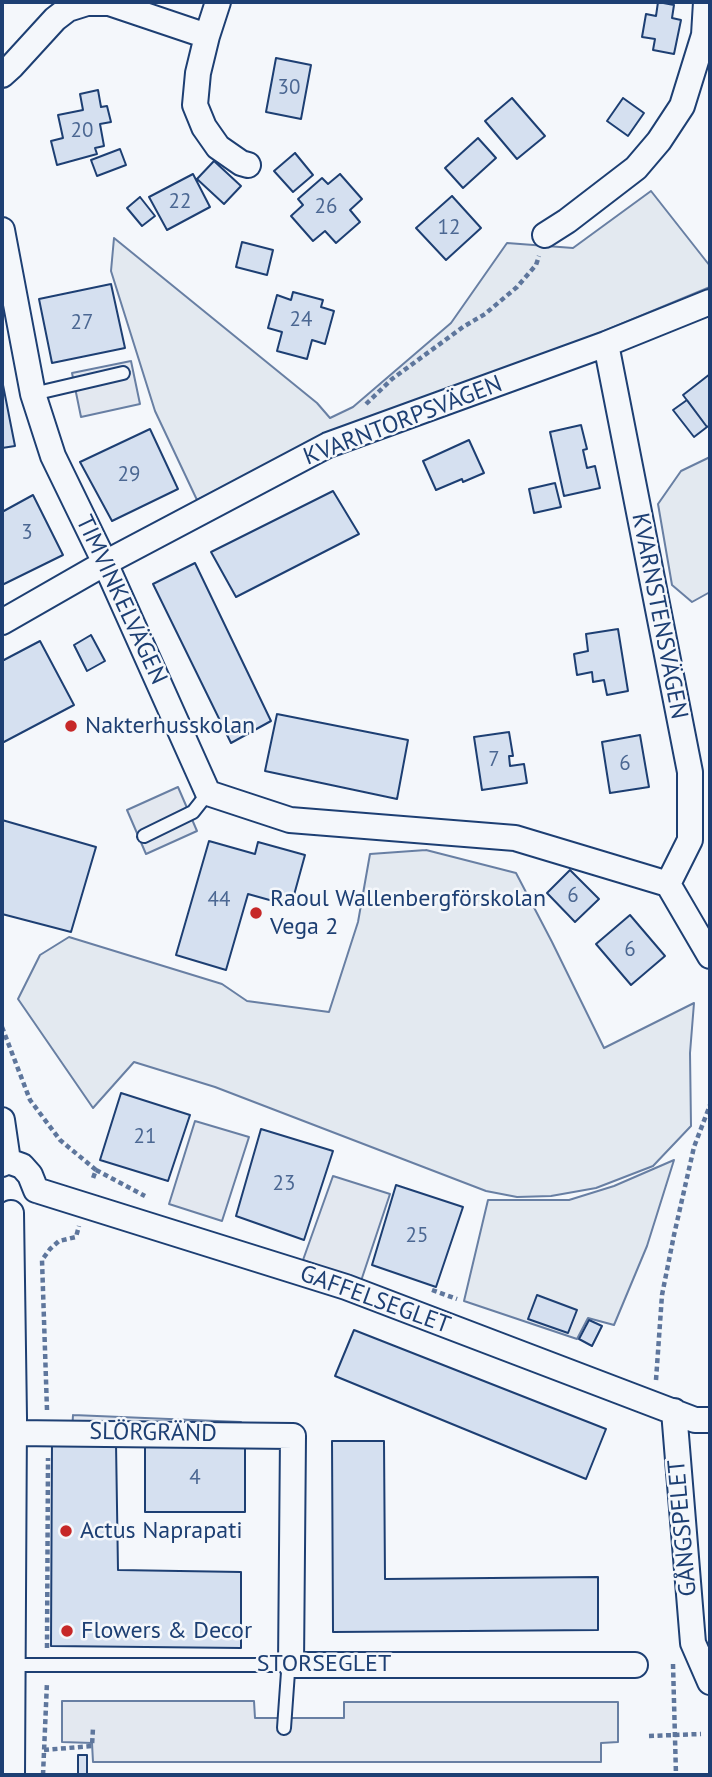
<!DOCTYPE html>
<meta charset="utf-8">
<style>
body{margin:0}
#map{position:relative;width:712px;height:1777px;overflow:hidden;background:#f4f7fb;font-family:"PT Sans",sans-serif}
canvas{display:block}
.frame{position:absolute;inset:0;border:4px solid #1d3f73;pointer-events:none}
</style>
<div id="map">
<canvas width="712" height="1777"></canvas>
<div class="frame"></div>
</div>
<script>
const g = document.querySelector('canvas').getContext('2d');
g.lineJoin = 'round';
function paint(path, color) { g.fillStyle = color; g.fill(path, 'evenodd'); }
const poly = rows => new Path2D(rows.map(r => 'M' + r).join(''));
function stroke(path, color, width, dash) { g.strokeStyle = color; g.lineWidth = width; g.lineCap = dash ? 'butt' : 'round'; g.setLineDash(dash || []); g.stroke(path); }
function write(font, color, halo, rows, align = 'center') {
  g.font = font + ' "PT Sans",sans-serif'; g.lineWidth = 5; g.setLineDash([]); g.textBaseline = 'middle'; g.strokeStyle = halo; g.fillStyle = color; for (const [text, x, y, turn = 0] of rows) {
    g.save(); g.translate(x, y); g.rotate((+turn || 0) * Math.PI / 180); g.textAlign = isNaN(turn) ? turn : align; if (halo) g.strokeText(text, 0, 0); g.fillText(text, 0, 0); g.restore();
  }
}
const green = poly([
 [651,191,710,266,710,287,532,361,298,449,197,500,155,411,111,271,114,238,317,403,330,418,353,407,451,323,507,243,573,248,651,191],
 [710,457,710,592,692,602,672,585,658,504,681,471,710,457],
 [426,850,516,873,552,942,604,1048,694,1003,690,1053,691,1126,653,1166,596,1188,551,1196,517,1197,486,1191,215,1087,134,1062,93,1108,18,999,40,955,69,937,222,984,247,1001,329,1012,358,922,370,854,426,850],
 [674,1160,647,1246,614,1325,588,1318,577,1339,464,1301,488,1200,569,1200,614,1186,674,1160]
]);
const parking = poly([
 [131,361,140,404,81,417,72,373,131,361],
 [178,787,197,831,146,854,127,810,178,787],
 [195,1121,249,1137,222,1221,169,1204,195,1121],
 [333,1176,390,1194,361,1281,303,1260,333,1176],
 [73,1415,241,1422,240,1435,72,1432,73,1415],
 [62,1701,254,1701,255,1718,344,1718,344,1702,618,1702,618,1742,601,1743,601,1762,93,1762,92,1743,62,1742,62,1701]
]);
const building = poly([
 [658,2,674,5,672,18,681,20,674,54,653,50,655,39,642,37,646,14,656,16,658,2],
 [276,58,311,65,301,119,266,112,276,58],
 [98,90,101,107,107,106,111,122,100,124,104,146,95,148,97,154,57,165,51,141,63,138,58,115,83,110,80,94,98,90],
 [512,98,545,136,517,159,485,121,512,98],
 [623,98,644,113,628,136,607,121,623,98],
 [478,138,496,158,463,188,445,168,478,138],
 [120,149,126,165,97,176,91,160,120,149],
 [295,153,313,175,293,192,274,171,295,153],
 [214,161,241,186,224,204,197,179,214,161],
 [193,174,210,207,167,230,149,197,193,174],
 [340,174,362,199,350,210,360,222,336,243,325,231,313,241,291,216,303,205,298,199,322,178,328,184,340,174],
 [452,196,481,228,446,260,416,228,452,196],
 [140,197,155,216,142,226,127,208,140,197],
 [242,242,273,250,267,275,236,267,242,242],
 [111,284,125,348,52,363,39,299,111,284],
 [293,292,323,300,321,307,334,311,325,344,312,340,307,359,277,351,282,332,268,328,277,295,291,300,293,292],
 [710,374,710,425,707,427,683,395,710,374],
 [2,380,15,446,2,448,2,380],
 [687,400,707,427,694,437,673,410,687,400],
 [581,425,587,449,583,450,587,468,595,466,600,488,564,496,550,432,581,425],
 [150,429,178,489,112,521,80,462,150,429],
 [469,440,484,473,463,482,462,479,436,490,423,461,469,440],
 [555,483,561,507,534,513,529,489,555,483],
 [333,491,359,534,236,597,211,552,333,491],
 [33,495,63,555,2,585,2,512,33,495],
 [195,563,271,721,231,743,153,584,195,563],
 [618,629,628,691,607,695,604,680,593,682,592,672,577,675,574,654,588,651,586,634,618,629],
 [91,635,105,661,87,671,74,645,91,635],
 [40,641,74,705,2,743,2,661,40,641],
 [277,714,408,740,397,799,265,771,277,714],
 [509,732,513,756,509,756,510,766,524,764,527,783,482,790,474,737,509,732],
 [640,735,649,787,610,793,602,742,640,735],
 [2,820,96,847,71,932,2,914,2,820],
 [209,841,255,854,258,842,305,855,291,906,248,894,226,970,176,955,209,841],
 [570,870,599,899,575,922,547,893,570,870],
 [630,915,665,956,631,985,596,944,630,915],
 [121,1093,190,1115,168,1181,100,1160,121,1093],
 [261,1129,333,1151,304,1240,236,1216,261,1129],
 [396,1185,463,1207,436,1287,372,1265,396,1185],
 [537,1295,577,1310,568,1333,528,1319,537,1295],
 [589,1320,602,1326,592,1346,579,1339,589,1320],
 [354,1330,606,1429,586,1479,335,1376,354,1330],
 [52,1441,116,1443,118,1570,241,1572,241,1648,51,1646,52,1441],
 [332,1441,384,1441,385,1579,598,1577,598,1630,333,1632,332,1441],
 [145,1444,245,1445,245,1512,145,1512,145,1444],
 [78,1755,87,1755,87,1775,78,1775,78,1755]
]);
const path = poly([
 [366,404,392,379,463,327,485,314,517,287,536,265,539,256],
 [2,1027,30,1100,60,1140,96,1170,92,1181],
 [96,1170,145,1196],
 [432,1290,457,1299],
 [656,1380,662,1295,674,1235,694,1147,710,1105],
 [47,1410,42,1260,50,1249,59,1241,76,1237,79,1226],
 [47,1648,48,1458],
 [673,1664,676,1775],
 [649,1736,701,1734],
 [44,1750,92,1746,93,1728],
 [43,1775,47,1682]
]);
const lane = poly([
 [33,394,123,373],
 [144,836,193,812,208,793],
 [13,1665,291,1665,288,1672,284,1728]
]);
const street = poly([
 [207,36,198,73,195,105,204,127,218,147,241,163,248,165],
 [2,75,12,66,55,19,68,9,87,3,109,3,207,36,218,2],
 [2,230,33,394,53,456,105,563,208,793,290,820,515,838,668,884],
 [545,235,567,221,636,168,659,141,682,106,704,35,706,2],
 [606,344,690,772,690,840,668,884],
 [2,622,105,563,328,445,606,344,710,302],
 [668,884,710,956],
 [2,1120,8,1161],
 [2,1164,8,1161,22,1166,30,1175,36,1190],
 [36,1190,346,1287,695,1420,710,1420],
 [11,1213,14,1418,12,1775],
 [674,1411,693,1643,710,1682],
 [13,1433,293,1436,291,1665,635,1665]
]);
const markers = [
 [71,726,7,"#c62828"],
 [256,913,7,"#c62828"],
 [66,1531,7,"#c62828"],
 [67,1631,7,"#c62828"]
];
const numberNames = [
 ["30",289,88],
 ["20",82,131],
 ["22",180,202],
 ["26",326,207],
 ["12",449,228],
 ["24",301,320],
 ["27",82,323],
 ["29",129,475],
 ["3",27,533],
 ["7",494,760],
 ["6",625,764],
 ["6",573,896],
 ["44",219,900],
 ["6",630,950],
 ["21",145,1137],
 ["23",284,1184],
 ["25",417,1236],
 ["4",195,1478]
];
const streetNames = [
 ["KVARNTORPSVÄGEN",403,421,-21],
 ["TIMVINKELVÄGEN",121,600,65],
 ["KVARNSTENSVÄGEN",659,616,79],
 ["GAFFELSEGLET",375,1300,20],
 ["SLÖRGRÄND",153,1433,1],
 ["GÅNGSPELET",683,1528,-95],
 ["STORSEGLET",324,1664]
];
const poiNames = [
 ["Nakterhusskolan",85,726],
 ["Raoul Wallenbergförskolan",270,899],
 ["Vega 2",270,927],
 ["Actus Naprapati",80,1531],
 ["Flowers & Decor",81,1631]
];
paint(green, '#e3e9f0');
stroke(green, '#687fa3', 2);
paint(parking, '#e3e8f0');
stroke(parking, '#687fa3', 2);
paint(building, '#d5e0f0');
stroke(building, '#1d3f73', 2);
stroke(lane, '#1d3f73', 16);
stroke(street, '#1d3f73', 28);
stroke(path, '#5e769c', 4.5, [5, 3.5]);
stroke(lane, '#f4f7fb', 12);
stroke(street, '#f4f7fb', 24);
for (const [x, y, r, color] of markers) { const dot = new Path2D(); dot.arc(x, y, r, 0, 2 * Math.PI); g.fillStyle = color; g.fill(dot); stroke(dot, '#f4f7fb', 2.5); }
write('21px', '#4b6792', null, numberNames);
write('24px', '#1d3f73', '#f4f7fb', streetNames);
write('24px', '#1d3f73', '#f4f7fb', poiNames, 'left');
</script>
